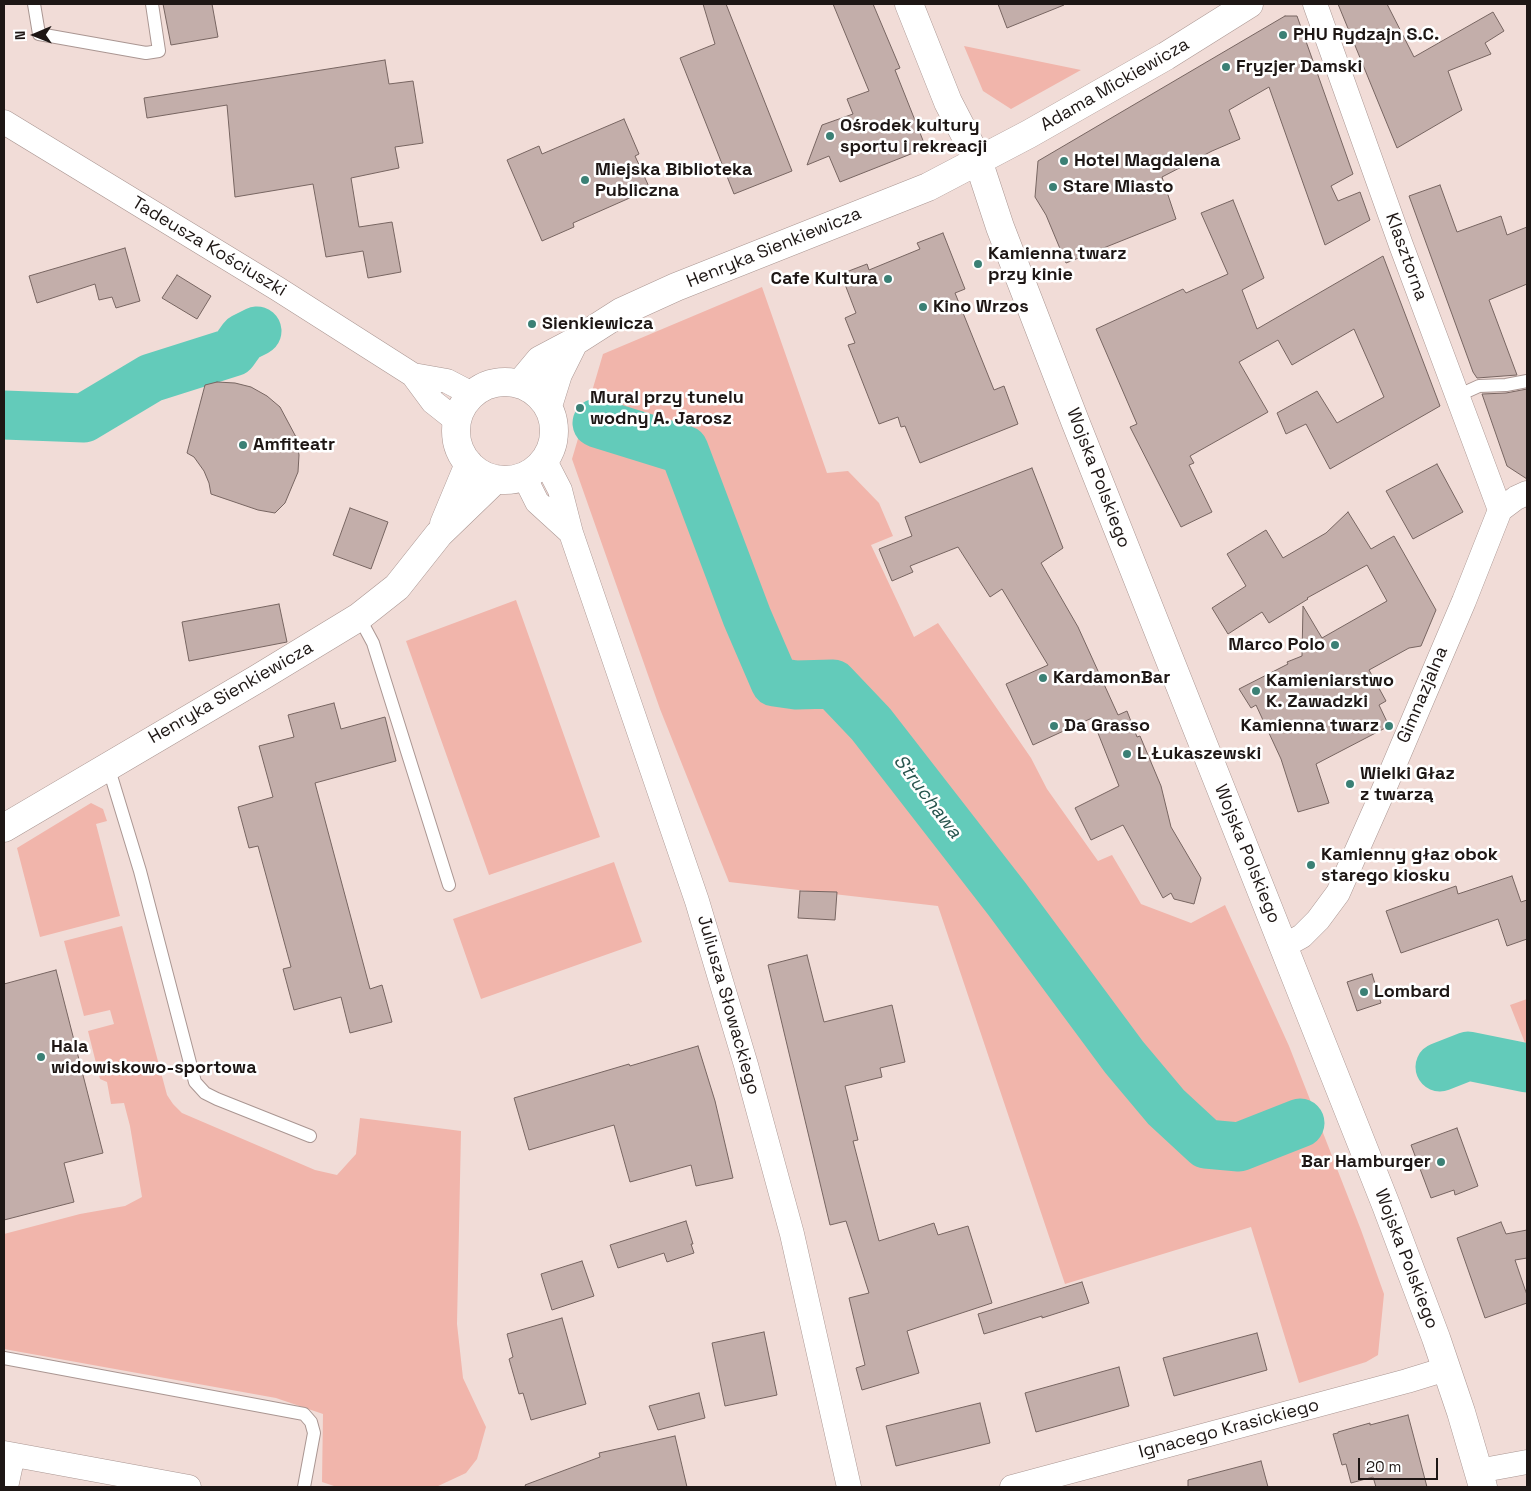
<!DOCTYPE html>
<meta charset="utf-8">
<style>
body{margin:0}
#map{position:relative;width:1531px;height:1491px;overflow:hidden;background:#f1dcd7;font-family:"Space Grotesk",sans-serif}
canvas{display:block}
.frame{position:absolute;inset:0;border:5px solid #1e1715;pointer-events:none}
.north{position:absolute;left:10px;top:10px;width:50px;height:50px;-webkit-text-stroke:4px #fff;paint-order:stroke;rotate:269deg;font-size:14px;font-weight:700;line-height:20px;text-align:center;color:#1e1715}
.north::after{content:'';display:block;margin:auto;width:18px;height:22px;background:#1e1715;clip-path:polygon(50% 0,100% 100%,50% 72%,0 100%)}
.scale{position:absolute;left:1358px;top:1458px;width:80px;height:22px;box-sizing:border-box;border:2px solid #1e1715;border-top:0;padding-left:6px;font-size:15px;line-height:18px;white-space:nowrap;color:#1e1715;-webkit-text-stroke:4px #fff;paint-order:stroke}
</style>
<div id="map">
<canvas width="1531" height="1491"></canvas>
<div class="frame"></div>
<div class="north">N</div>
<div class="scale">20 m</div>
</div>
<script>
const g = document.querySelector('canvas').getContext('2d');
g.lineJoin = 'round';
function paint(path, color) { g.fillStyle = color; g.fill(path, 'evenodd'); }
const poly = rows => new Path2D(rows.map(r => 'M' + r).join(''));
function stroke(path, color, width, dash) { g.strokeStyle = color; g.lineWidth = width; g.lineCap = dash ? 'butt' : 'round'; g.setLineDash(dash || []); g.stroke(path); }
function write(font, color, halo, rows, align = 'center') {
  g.font = font + ' "Space Grotesk",sans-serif'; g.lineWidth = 5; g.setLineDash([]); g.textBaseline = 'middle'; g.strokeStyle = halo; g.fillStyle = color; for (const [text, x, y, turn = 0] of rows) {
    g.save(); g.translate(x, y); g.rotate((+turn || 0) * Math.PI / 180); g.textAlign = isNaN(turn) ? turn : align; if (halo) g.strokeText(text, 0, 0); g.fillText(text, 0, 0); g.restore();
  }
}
const green = poly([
 [964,46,1081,70,1011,109,983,91],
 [762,287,827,473,848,471,879,503,893,536,871,545,914,637,938,623,1031,758,1047,789,1098,861,1112,855,1141,904,1191,923,1225,905,1289,1046,1361,1230,1384,1294,1378,1355,1366,1362,1299,1383,1251,1227,1065,1284,938,906,729,882,660,709,572,459,603,354],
 [516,600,600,837,489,875,406,641],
 [91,803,103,809,107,821,96,824,120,916,40,937,17,848],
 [614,862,642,942,481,999,453,919],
 [122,926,167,1095,173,1104,182,1113,315,1170,337,1175,356,1154,360,1118,461,1131,457,1324,463,1378,486,1427,477,1459,466,1473,436,1487,337,1487,322,1482,323,1414,276,1398,4,1349,4,1234,80,1214,125,1206,142,1197,130,1126,124,1103,111,1104,107,1082,100,1079,88,1031,114,1024,110,1010,84,1016,64,941],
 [1527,999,1527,1048,1510,1005]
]);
const river = poly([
 [4,415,84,418,151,378,233,352,243,338,257,331],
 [597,423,684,450,747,617,775,682,796,685,833,684,871,724,1007,899,1124,1057,1166,1107,1206,1144,1239,1147,1300,1123],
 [1440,1067,1468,1056,1527,1068]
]);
const building = poly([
 [163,4,212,4,218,37,171,45,163,4],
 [703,4,726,4,792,171,734,194,680,58,715,44,703,4],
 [833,4,873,4,900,68,895,70,926,148,840,182,829,156,807,165,822,125,853,114,847,99,869,91,833,4],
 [998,4,1064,4,1064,5,1007,28,998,4],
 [1338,4,1387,4,1414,57,1493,12,1504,31,1485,43,1491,54,1448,71,1462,110,1397,148,1338,4],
 [1285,16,1297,16,1353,174,1331,186,1338,201,1360,192,1370,220,1325,245,1269,87,1229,110,1240,139,1212,151,1162,177,1176,219,1066,263,1046,215,1035,197,1038,161,1285,16],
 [385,60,389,84,413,81,423,143,395,147,399,168,351,178,359,227,392,222,401,272,368,278,363,251,326,257,313,184,235,197,227,105,147,118,144,98,385,60],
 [624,119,639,154,635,156,650,189,573,223,574,227,542,241,507,160,539,146,542,154,624,119],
 [1440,185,1457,232,1501,216,1507,235,1527,227,1527,284,1489,300,1517,375,1477,378,1473,372,1409,196,1440,185],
 [1233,200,1264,278,1242,290,1257,329,1383,256,1440,406,1330,469,1306,424,1286,434,1277,413,1317,391,1337,423,1384,397,1354,329,1292,365,1278,340,1239,362,1268,412,1190,456,1194,463,1189,465,1212,512,1181,527,1130,427,1137,424,1096,329,1183,289,1186,293,1228,274,1201,213,1233,200],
 [943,233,965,289,955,293,994,390,1004,386,1018,424,920,463,905,426,901,427,898,417,879,424,848,345,855,343,845,318,856,313,841,274,867,264,869,270,920,249,917,243,943,233],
 [125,248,140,301,116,308,112,297,99,300,95,284,37,303,29,276,125,248],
 [177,275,211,296,197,319,162,298,177,275],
 [217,382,235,383,251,387,267,396,280,407,296,437,299,455,298,472,285,503,275,513,258,510,211,494,209,483,204,471,194,457,187,453,205,385,217,382],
 [1527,389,1527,479,1507,466,1482,394,1506,393,1527,389],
 [1437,464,1463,512,1413,539,1386,491,1437,464],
 [1032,468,1063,548,1041,563,1078,627,1118,715,1127,711,1137,737,1140,736,1161,786,1171,827,1201,878,1194,904,1174,899,1171,893,1163,898,1123,825,1091,840,1075,808,1119,786,1092,718,1033,745,1006,684,1048,665,1002,589,990,597,958,547,910,566,913,572,892,581,879,549,912,536,905,517,1032,468],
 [350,508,388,522,371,569,333,555,350,508],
 [1348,512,1371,549,1394,536,1436,610,1421,646,1409,648,1369,670,1386,701,1379,705,1389,726,1316,764,1329,803,1298,812,1281,759,1256,705,1251,708,1239,689,1288,664,1287,662,1302,656,1303,606,1322,638,1387,601,1367,565,1307,598,1308,599,1269,623,1262,612,1228,634,1212,608,1246,586,1227,554,1266,530,1283,558,1326,533,1348,512],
 [279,604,287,642,189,661,182,622,279,604],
 [334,703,341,729,385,717,396,761,315,783,370,989,382,985,392,1022,350,1033,341,997,294,1010,283,969,291,967,258,846,249,848,238,807,273,797,259,746,294,737,288,715,334,703],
 [1512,876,1521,902,1527,900,1527,939,1507,946,1498,919,1401,953,1386,911,1456,886,1458,894,1512,876],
 [800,891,837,892,835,920,798,918,800,891],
 [807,955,824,1022,892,1005,905,1062,880,1068,882,1077,845,1086,858,1140,853,1141,879,1241,934,1223,938,1235,968,1226,992,1303,907,1331,919,1373,862,1390,856,1368,865,1365,849,1298,869,1293,846,1221,830,1225,768,965,807,955],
 [56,970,103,1153,64,1163,74,1202,4,1220,4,984,56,970],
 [1372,974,1381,1003,1357,1011,1347,982,1372,974],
 [698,1046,715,1101,733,1178,696,1186,691,1165,630,1182,614,1125,529,1150,514,1098,629,1064,630,1066,698,1046],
 [1457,1128,1478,1186,1455,1195,1454,1190,1431,1198,1411,1145,1457,1128],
 [686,1221,693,1244,691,1244,694,1253,667,1262,664,1253,618,1268,610,1245,686,1221],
 [1501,1222,1506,1234,1527,1230,1527,1258,1515,1260,1527,1295,1527,1303,1485,1318,1457,1238,1501,1222],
 [582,1261,594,1296,552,1310,541,1274,582,1261],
 [1082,1282,1089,1303,1042,1318,1042,1316,984,1334,978,1314,1082,1282],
 [562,1318,586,1404,531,1420,523,1393,519,1394,509,1359,513,1357,507,1334,562,1318],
 [764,1332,777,1395,725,1406,712,1343,764,1332],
 [1257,1333,1267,1370,1174,1396,1163,1358,1257,1333],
 [1119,1367,1129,1406,1036,1432,1025,1393,1119,1367],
 [699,1393,705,1418,658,1430,649,1406,699,1393],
 [980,1403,990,1443,896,1466,886,1426,980,1403],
 [1408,1415,1427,1487,1376,1487,1373,1477,1351,1483,1346,1464,1342,1465,1333,1434,1338,1433,1338,1432,1370,1423,1370,1425,1408,1415],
 [675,1436,687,1487,526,1487,525,1485,600,1457,599,1453,675,1436],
 [1261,1461,1268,1487,1188,1487,1188,1480,1261,1461]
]);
const service = poly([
 [34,4,39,34,146,53,159,51,152,4],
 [1457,396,1479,386,1506,385,1527,381],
 [359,617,373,643,449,885],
 [108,766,140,871,195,1082,205,1093,217,1099,310,1136],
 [4,1358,304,1414,311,1422,314,1433,304,1487]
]);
const minor = poly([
 [1315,4,1401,245,1500,510],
 [4,122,278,289,413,375,433,402,457,421],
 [413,375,447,381,472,394],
 [545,461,560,490,571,533,697,901,746,1065,792,1234,849,1487],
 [524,476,537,502,571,533],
 [1284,946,1302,936,1318,920,1338,893,1381,796,1464,601,1500,510,1516,498,1527,493],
 [4,1453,189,1487],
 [1478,1471,1527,1462],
 [6,1487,13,1455],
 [1012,1487,1407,1381,1446,1369]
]);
const tertiary = poly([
 [909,4,948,102,978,160,1000,227,1075,421,1386,1205,1436,1338,1461,1412,1483,1487],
 '456 431a49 49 0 1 1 98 0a49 49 0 1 1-98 0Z',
 [520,384,540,360,574,342,621,312,676,287,928,187,1029,134,1166,56,1249,4],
 [548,406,558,374,574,342],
 [444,524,469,464],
 [4,828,257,679,359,617,397,587,439,534,496,479]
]);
const markers = [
 [1283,35,5,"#3b8075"],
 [1226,67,5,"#3b8075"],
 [830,136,5,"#3b8075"],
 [1064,161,5,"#3b8075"],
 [585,180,5,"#3b8075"],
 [1053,187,5,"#3b8075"],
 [978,264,5,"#3b8075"],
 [888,279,5,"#3b8075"],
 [923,307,5,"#3b8075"],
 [532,324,5,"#3b8075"],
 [580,408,5,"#3b8075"],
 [243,445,5,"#3b8075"],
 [1335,645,5,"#3b8075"],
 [1043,678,5,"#3b8075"],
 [1256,691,5,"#3b8075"],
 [1054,726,5,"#3b8075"],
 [1389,726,5,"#3b8075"],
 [1127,754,5,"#3b8075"],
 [1350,784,5,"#3b8075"],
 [1311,865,5,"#3b8075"],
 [1364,992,5,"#3b8075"],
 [41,1057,5,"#3b8075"],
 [1441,1162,5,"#3b8075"]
];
const poiNames = [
 ["PHU Rydzajn S.C.",1293,35],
 ["Fryzjer Damski",1236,67],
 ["Ośrodek kultury",840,126],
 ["sportu i rekreacji",840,147],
 ["Hotel Magdalena",1074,161],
 ["Miejska Biblioteka",595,170],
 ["Publiczna",595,191],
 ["Stare Miasto",1063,187],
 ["Kamienna twarz",988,254],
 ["przy kinie",988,275],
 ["Cafe Kultura",878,279,"right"],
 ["Kino Wrzos",933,307],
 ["Sienkiewicza",542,324],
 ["Mural przy tunelu",590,398],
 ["wodny A. Jarosz",590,419],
 ["Amfiteatr",253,445],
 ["Marco Polo",1325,645,"right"],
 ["KardamonBar",1053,678],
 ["Kamieniarstwo",1266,681],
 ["K. Zawadzki",1266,702],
 ["Da Grasso",1064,726],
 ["Kamienna twarz",1379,726,"right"],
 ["L Łukaszewski",1137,754],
 ["Wielki Głaz",1360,774],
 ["z twarzą",1360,795],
 ["Kamienny głaz obok",1321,855],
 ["starego kiosku",1321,876],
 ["Lombard",1374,992],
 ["Hala",51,1047],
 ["widowiskowo-sportowa",51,1068],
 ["Bar Hamburger",1431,1162,"right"]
];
const streetNames = [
 ["Adama Mickiewicza",1115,85,-30],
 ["Tadeusza Kościuszki",209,247,31],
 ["Henryka Sienkiewicza",774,248,-22],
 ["Klasztorna",1406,257,70],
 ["Wojska Polskiego",1098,478,69],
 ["Henryka Sienkiewicza",231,693,-30],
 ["Gimnazjalna",1423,695,-67],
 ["Wojska Polskiego",1247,854,68],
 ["Juliusza Słowackiego",728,1005,74],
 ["Wojska Polskiego",1406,1259,69],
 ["Ignacego Krasickiego",1229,1429,-15]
];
const waterNames = [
 ["Struchawa",927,797,53]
];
paint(green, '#f1b5ab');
stroke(river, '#63cbba', 49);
paint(building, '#c3aeaa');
stroke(building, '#776561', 1);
stroke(service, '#aa9692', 14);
stroke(minor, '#aa9692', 25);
stroke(tertiary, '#aa9692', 29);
stroke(service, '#fff', 12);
stroke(minor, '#fff', 24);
stroke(tertiary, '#fff', 28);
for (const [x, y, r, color] of markers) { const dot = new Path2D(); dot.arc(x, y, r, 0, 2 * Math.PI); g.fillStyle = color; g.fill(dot); stroke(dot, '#fff', 2); }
write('bold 18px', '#1e1715', '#fff', poiNames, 'left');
write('18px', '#1e1715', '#fff', streetNames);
write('italic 19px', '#28554e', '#fff', waterNames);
</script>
